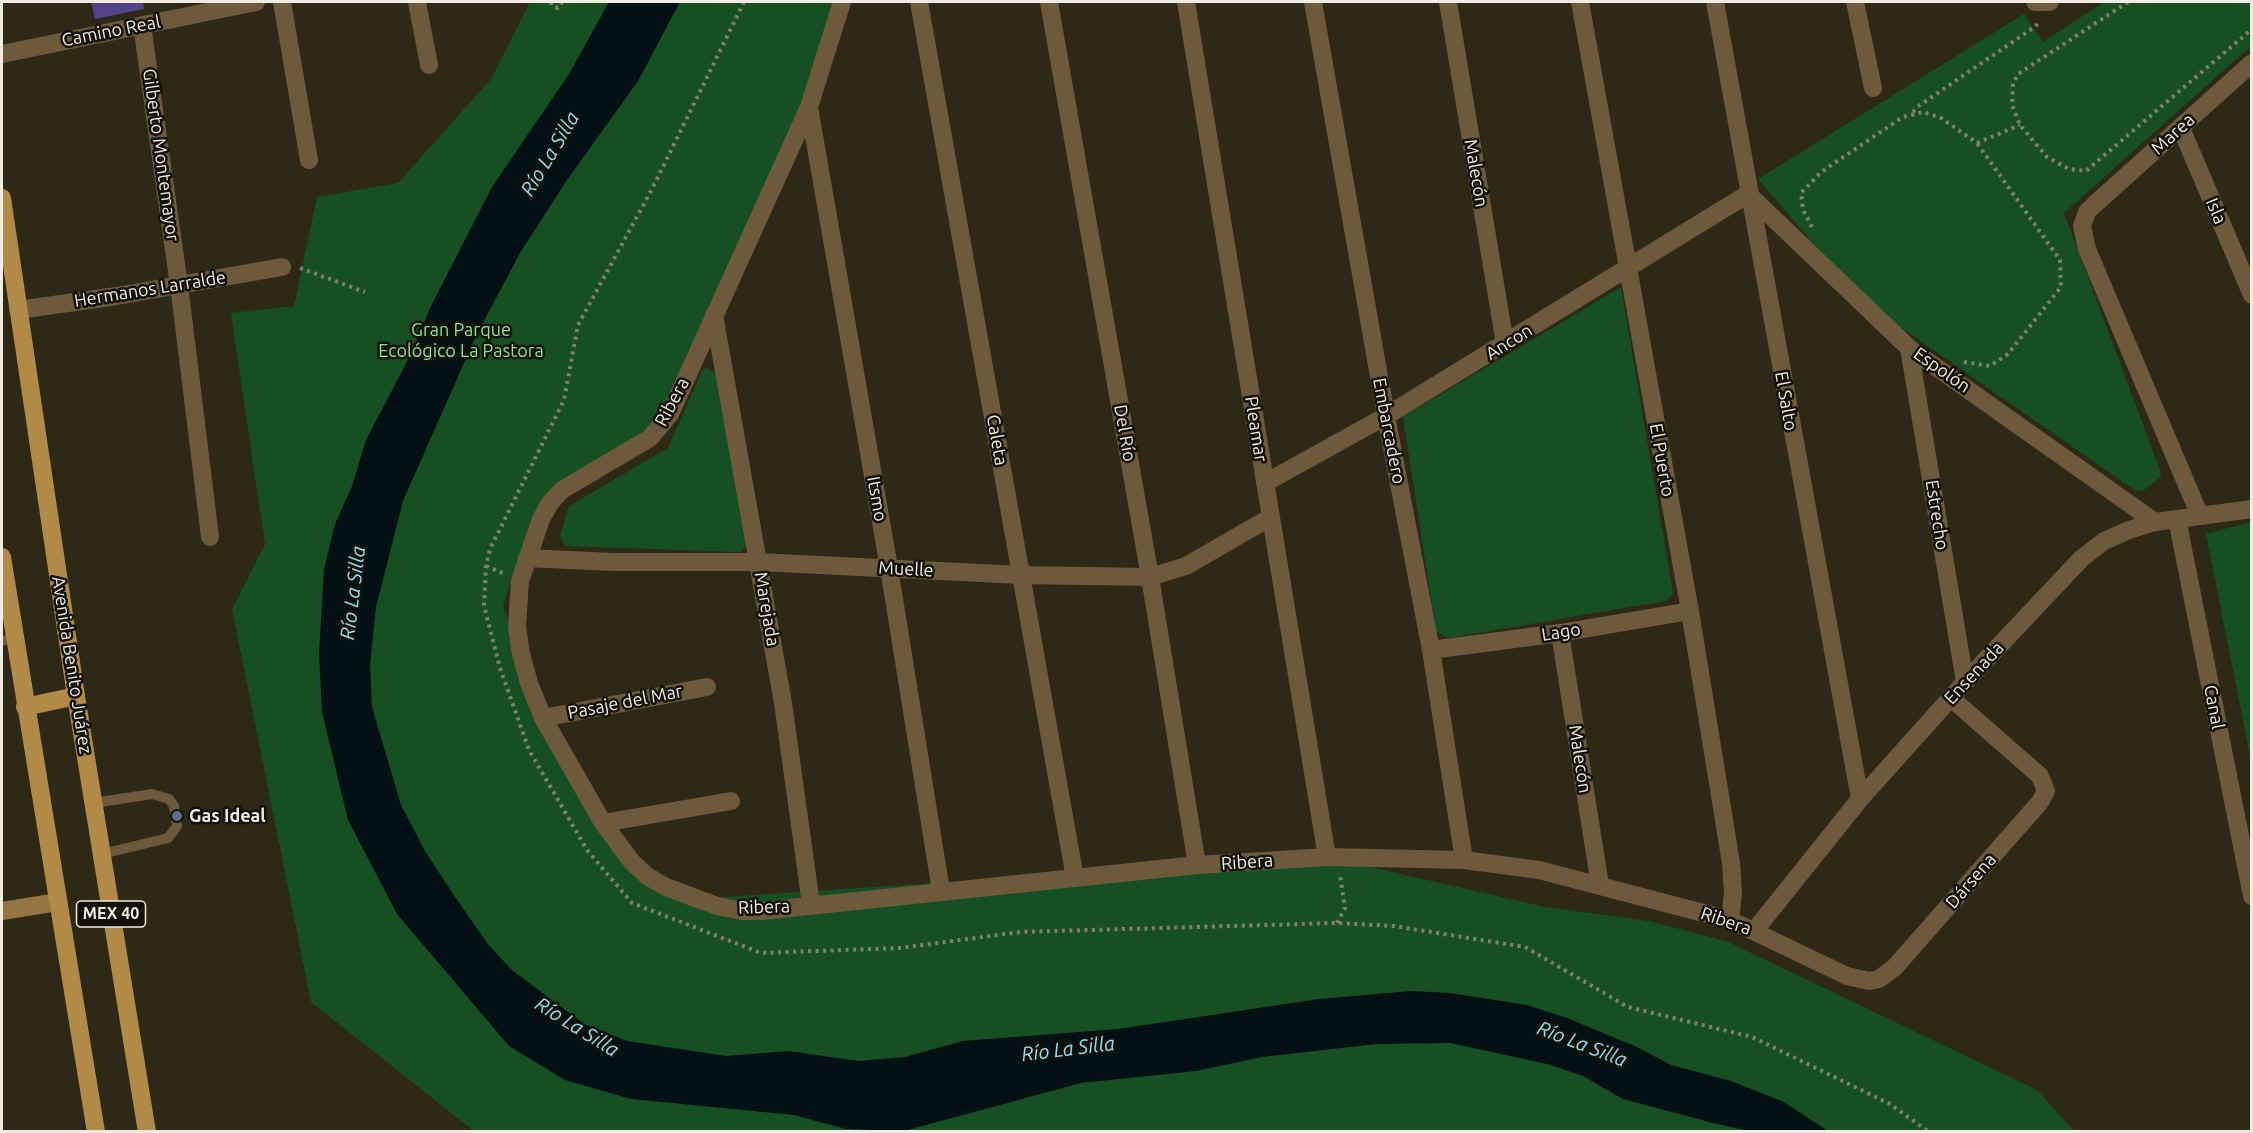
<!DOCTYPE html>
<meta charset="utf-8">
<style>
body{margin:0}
#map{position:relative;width:2253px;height:1133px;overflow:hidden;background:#2e2817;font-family:Ubuntu,sans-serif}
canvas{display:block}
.frame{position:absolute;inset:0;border:3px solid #f0ece1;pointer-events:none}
</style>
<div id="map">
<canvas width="2253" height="1133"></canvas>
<div class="frame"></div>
</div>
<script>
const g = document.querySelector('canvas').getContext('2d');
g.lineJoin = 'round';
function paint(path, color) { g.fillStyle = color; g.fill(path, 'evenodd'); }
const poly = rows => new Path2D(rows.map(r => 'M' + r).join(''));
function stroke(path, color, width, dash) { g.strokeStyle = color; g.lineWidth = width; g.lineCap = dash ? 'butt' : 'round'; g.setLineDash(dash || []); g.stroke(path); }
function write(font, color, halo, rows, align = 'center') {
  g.font = font + ' Ubuntu,sans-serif'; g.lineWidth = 5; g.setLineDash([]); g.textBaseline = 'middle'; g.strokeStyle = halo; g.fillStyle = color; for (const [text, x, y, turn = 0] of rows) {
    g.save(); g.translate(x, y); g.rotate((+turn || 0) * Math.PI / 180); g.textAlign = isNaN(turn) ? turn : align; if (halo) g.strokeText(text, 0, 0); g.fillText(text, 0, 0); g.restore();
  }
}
const green = poly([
 [530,2,842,2,827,56,670,414,562,490,512,578,503,606,543,718,632,862,694,899,1327,857,1545,907,1648,921,1726,941,2037,1090,2074,1131,474,1131,311,1002,232,609,265,544,231,313,294,306,317,197,398,183,491,79],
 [2104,2,2251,2,2251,46,2064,213,2160,470,2161,477,2144,490,2136,491,1863,301,1758,179,2024,14,2043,42],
 [1621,287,1673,593,1666,601,1448,638,1436,631,1403,417],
 [707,367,717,374,749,542,740,552,565,546,560,536,569,506,668,448,702,371],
 [2251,522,2252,522,2251,761,2206,534]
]);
const water = poly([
 [609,2,680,2,638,81,567,180,520,253,476,336,403,501,376,607,370,665,372,707,401,805,425,851,455,897,487,943,512,970,584,1024,627,1041,726,1056,788,1051,859,1061,905,1057,963,1041,1118,1029,1319,999,1411,991,1450,993,1527,1005,1567,1018,1637,1047,1671,1065,1731,1081,1784,1102,1828,1131,1749,1131,1713,1123,1623,1099,1583,1076,1547,1064,1450,1043,1376,1044,1262,1057,1196,1071,1081,1083,904,1131,846,1129,794,1115,631,1099,565,1080,509,1046,397,914,348,820,322,712,319,654,324,569,335,524,352,486,366,440,412,352,430,308,492,187,569,74]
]);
const building = poly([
 [91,2,143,2,144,9,95,19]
]);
const path = poly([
 [551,2,552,6,558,8,562,2],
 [744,2,652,189,578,325,564,400,490,549,486,566,484,606,500,668,529,750,587,850,632,903,761,953,900,948,1020,932,1337,923,1394,926,1525,947,1628,1007,1752,1037,1890,1104,1929,1132],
 [2128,2,2018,74,2013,84,2012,105,2020,125,2047,157,2069,169,2086,171,2252,29],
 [1913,112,1917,107,2036,26,2038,19],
 [1812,227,1803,210,1801,193,1821,172,1903,117,1923,112,1941,118,1977,143,2020,125],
 [300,268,365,292],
 [1964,362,1990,366,2008,354,2061,287,2060,260,1977,143],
 [486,566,505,574],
 [1337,923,1345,908,1340,875]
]);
const lane = poly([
 [2,641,14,638],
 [94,803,152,794,169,799,174,806,177,826,168,838,102,854]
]);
const street = poly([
 [282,2,309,160],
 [417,2,429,65],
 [842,2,809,107,670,414,650,438,562,490,550,503,541,519,520,581,517,627,521,654,529,683,543,718,603,823,632,862,647,876,666,887,717,906,742,911,762,911,1197,865,1327,857,1464,860,1539,870,1730,920,1847,976,1869,981,1879,979,1895,967,2040,802,2046,791,2040,776,1951,698],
 [919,2,1075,878],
 [1049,2,1150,577,1197,865],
 [1186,2,1327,857],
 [1313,2,1386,416,1431,650,1464,860],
 [1448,2,1505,344],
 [1580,2,1690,611,1731,863,1733,893,1730,920],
 [1715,2,1860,799],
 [1855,2,1873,88],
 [2035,2,2050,2],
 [142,25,179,285,210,537],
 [2,54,256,2],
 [809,107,889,568,941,891],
 [2181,128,2252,295],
 [18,310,117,296,282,267],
 [714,315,783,703,811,904],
 [1909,348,1965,682],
 [1265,483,1386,416,1748,194,1909,348,2155,522],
 [2200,516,2087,249,2082,226,2087,212,2094,205,2252,63],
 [2177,519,2252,896],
 [527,558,613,562,759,562,1021,575,1150,577,1186,566,1271,517],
 [1560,633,1600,885],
 [1431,650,1560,633,1690,611],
 [543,718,707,687],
 [603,823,731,801],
 [1755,930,1860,799,1965,682,2081,559,2104,541,2129,530,2155,522,2252,509]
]);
const secondary = poly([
 [2,911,58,902]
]);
const primary = poly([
 [2,198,76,696,147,1132],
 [2,557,96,1132],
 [25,707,76,696]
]);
const markers = [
 [177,816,6,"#5c6f8a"]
];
const shields = [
 [111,914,69]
];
const shieldNames = [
 ["MEX 40",111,914]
];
const streetNames = [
 ["Camino Real",111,31,-11],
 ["Marea",2173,134,-42],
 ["Gilberto Montemayor",161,155,82],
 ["Malecón",1476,173,80],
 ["Isla",2216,211,67],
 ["Hermanos Larralde",150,289,-9],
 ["Ancon",1509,342,-32],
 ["Espolón",1942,370,35],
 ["El Salto",1786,401,80],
 ["Ribera",672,402,-62],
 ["Pleamar",1256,429,81],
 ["Embarcadero",1389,431,79],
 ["Del Río",1125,433,80],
 ["Caleta",997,440,80],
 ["El Puerto",1662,460,80],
 ["Itsmo",877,499,80],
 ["Estrecho",1937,515,81],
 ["Muelle",906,569,3],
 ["Marejada",767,609,80],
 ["Lago",1561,632,-9],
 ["Avenida Benito Juárez",72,665,81],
 ["Ensenada",1974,673,-47],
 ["Pasaje del Mar",625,702,-11],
 ["Canal",2214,707,79],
 ["Malecón",1580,759,81],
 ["Ribera",1247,862,-4],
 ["Dársena",1971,881,-49],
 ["Ribera",764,907,-2],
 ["Ribera",1726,921,19]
];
const parkNames = [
 ["Gran Parque",461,330],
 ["Ecológico La Pastora",461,351]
];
const poiNames = [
 ["Gas Ideal",189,816]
];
const waterNames = [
 ["Río La Silla",550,154,-59],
 ["Río La Silla",353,593,-83],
 ["Río La Silla",577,1027,32],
 ["Río La Silla",1582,1044,21],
 ["Río La Silla",1068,1049,-7]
];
paint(green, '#165022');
paint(water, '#031115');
paint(building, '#52448b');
stroke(path, '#847e70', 4, [3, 4.5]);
stroke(lane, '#6d5a3c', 10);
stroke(street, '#6d5a3c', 18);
stroke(secondary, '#947543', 18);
stroke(primary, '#b28a48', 18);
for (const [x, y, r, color] of markers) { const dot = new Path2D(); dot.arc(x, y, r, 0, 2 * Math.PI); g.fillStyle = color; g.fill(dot); stroke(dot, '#141109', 2); }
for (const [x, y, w] of shields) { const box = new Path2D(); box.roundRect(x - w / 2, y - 13, w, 26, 4.5); g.fillStyle = '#141109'; g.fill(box); stroke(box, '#f0ece1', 1.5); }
write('bold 16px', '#f0ece1', null, shieldNames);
write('18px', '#f0ece1', '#141109', streetNames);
write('18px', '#88e694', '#141109', parkNames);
write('bold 18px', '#f0ece1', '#141109', poiNames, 'left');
write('italic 20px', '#8ce0f5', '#141109', waterNames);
</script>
